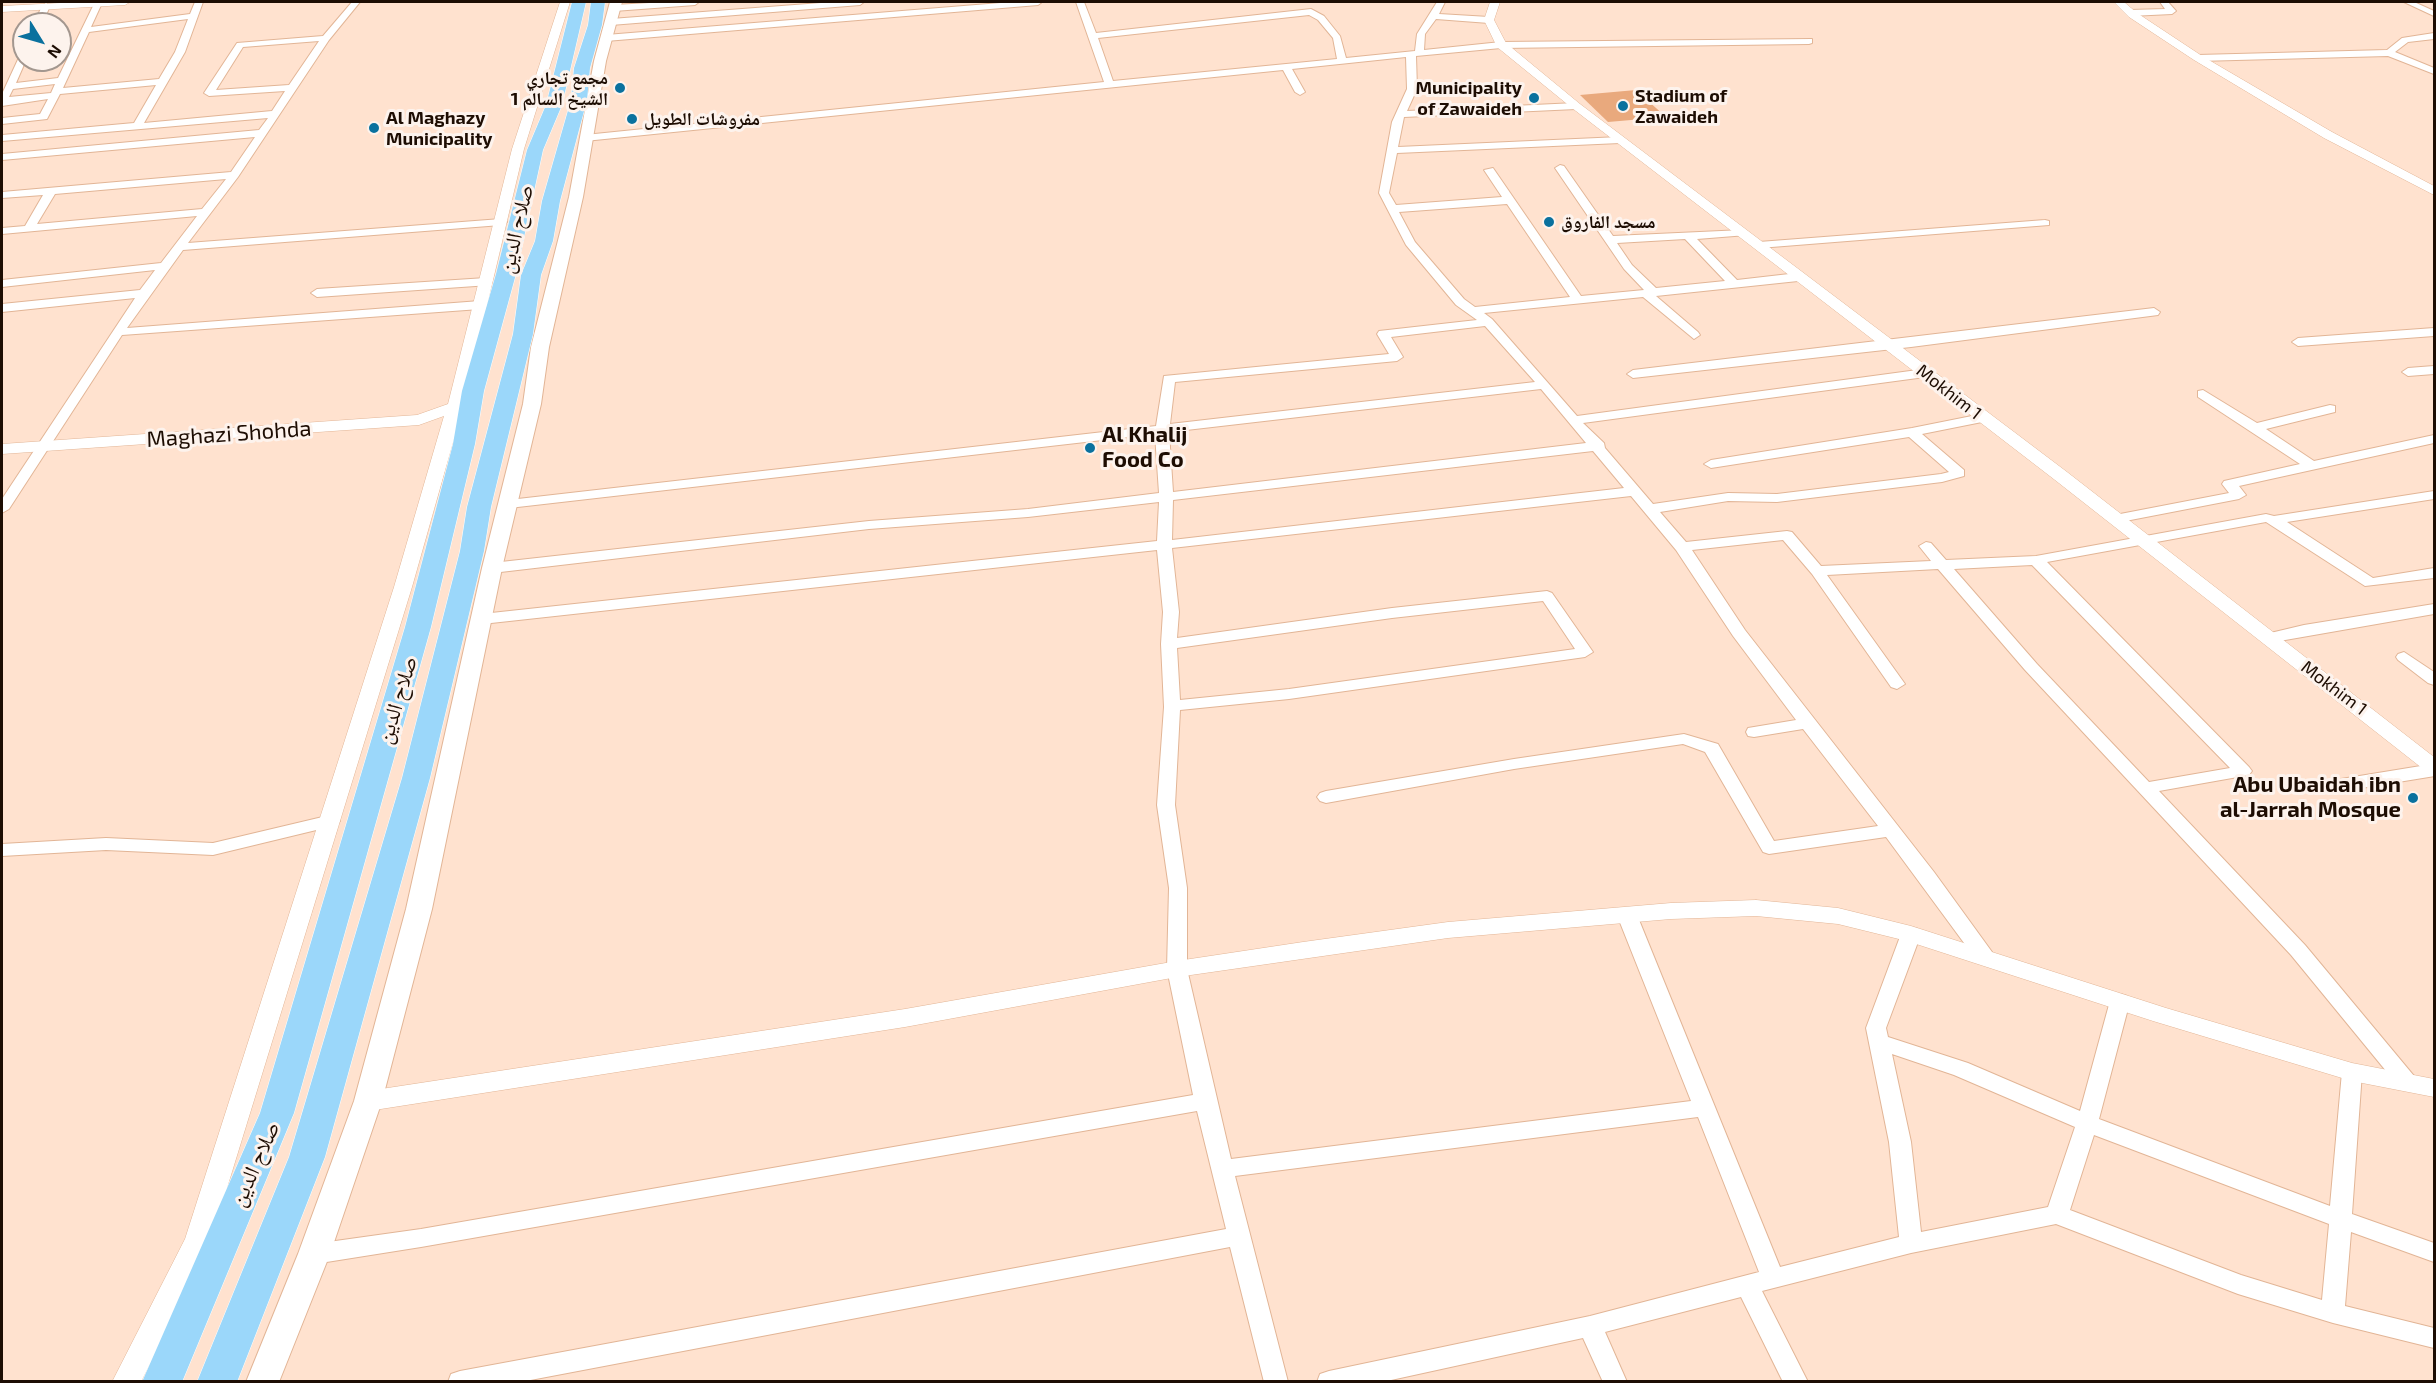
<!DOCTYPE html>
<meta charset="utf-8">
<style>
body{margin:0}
#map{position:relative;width:2436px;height:1383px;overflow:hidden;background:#ffe2cf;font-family:"Exo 2",sans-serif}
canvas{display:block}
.frame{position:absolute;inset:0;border:3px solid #1d0d03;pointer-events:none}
.north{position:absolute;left:12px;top:12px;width:60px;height:60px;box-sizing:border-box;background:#fdf3ed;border:2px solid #a3978f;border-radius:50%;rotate:127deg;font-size:16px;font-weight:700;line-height:24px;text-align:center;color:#1d0d03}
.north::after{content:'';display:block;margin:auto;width:21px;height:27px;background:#0a719e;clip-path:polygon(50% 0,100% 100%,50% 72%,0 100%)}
</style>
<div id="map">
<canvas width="2436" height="1383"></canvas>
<div class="frame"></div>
<div class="north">N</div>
</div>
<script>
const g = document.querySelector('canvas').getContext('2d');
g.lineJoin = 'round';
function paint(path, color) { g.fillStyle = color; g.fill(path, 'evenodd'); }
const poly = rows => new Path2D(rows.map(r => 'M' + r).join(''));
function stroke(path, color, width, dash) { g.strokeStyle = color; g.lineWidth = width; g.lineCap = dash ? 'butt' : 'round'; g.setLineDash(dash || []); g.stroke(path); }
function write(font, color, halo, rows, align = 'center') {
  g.font = font + ' "Exo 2","Noto Naskh Arabic",sans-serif'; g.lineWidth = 6; g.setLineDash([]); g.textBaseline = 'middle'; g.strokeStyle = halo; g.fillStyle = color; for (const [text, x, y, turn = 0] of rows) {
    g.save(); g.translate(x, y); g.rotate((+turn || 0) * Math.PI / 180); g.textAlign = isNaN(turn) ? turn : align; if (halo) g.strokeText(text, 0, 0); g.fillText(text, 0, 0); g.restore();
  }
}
const green = poly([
 [1636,90,1666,117,1608,122,1580,95]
]);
const pedestrian = poly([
 [2342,785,2434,770]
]);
const minor = poly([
 [95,2,102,3,91,27,190,14,195,2,203,2,185,52,144,123,272,111,285,91,209,96,204,93,237,43,323,36,352,2,360,2,329,40,238,177,188,243,501,219,507,222,501,225,183,250,127,328,480,301,486,305,480,309,122,335,9,509,2,513,2,499,135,298,2,312,2,304,140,290,155,270,2,287,2,280,161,263,197,216,2,234,2,228,25,226,43,195,2,198,2,192,231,172,255,137,2,160,2,154,259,130,268,118,2,141,2,135,134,123,156,85,60,94,47,119,2,124,2,118,40,114,48,99,2,106,2,94,21,53,24,52,24,60,26,60,16,83,58,78,95,2],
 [188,19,175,52,159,79,63,88,89,32,188,19],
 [319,41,289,85,216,90,243,47,319,41],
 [55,84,51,93,9,97,13,89,55,84],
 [226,179,202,209,37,224,55,194,226,179],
 [667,2,699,2,695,5,614,11,610,8,614,5,667,2],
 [834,2,864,2,860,5,611,25,607,22,611,19,834,2],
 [1013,2,1042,2,1038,5,606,41,602,38,606,35,1013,2],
 [1076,2,1084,2,1096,33,1311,9,1324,16,1340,36,1346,58,1415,51,1417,34,1437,2,1445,2,1439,14,1489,17,1493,20,1489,23,1436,19,1425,34,1424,50,1501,42,1812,39,1812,43,1809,44,1501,48,1416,56,1417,89,1407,111,1576,103,1581,106,1576,109,1404,117,1398,147,1620,137,1625,140,1620,143,1397,153,1389,193,1396,205,1502,197,1484,170,1493,168,1581,296,1644,290,1624,269,1555,168,1560,165,1564,166,1613,236,1743,230,1749,233,1747,235,1697,239,1737,280,1798,273,1804,277,1798,281,1656,296,1698,332,1700,335,1694,339,1643,297,1484,313,1492,319,1577,416,1925,369,1931,373,1925,377,1583,423,1604,443,1605,448,1653,504,1728,493,1777,494,1941,474,1949,472,1909,437,1711,468,1704,464,1711,460,1912,428,1982,414,1989,418,1982,422,1922,434,1964,470,1964,476,1942,482,1777,502,1728,501,1660,512,1686,542,1787,531,1792,532,1821,566,1931,561,1919,546,1926,542,1931,543,1946,560,2036,556,2266,514,2274,516,2434,491,2434,499,2287,522,2373,578,2434,568,2434,578,2365,586,2266,522,2047,562,2249,767,2252,771,2249,775,2159,791,2305,945,2414,1076,2417,1082,2414,1088,2407,1090,2400,1088,2291,955,2025,670,1938,569,1827,575,1905,684,1897,689,1891,687,1812,574,1783,540,1692,550,1745,630,1934,872,1992,952,1995,957,1992,962,1985,964,1978,962,1886,837,1769,854,1763,852,1705,752,1683,744,1514,769,1326,803,1320,801,1317,797,1320,793,1326,791,1514,759,1684,734,1718,744,1774,841,1878,826,1803,729,1754,737,1748,736,1746,732,1748,728,1796,720,1733,636,1676,550,1631,496,1172,548,1179,612,1177,638,1392,608,1547,591,1552,593,1593,652,1585,657,1289,699,1180,710,1175,805,1187,888,1187,969,1231,1159,1691,1101,1617,915,1620,910,1627,908,1634,910,1637,915,1780,1267,1899,1237,1889,1142,1866,1028,1901,934,1904,929,1911,927,1918,929,1921,934,1886,1028,1888,1037,1968,1063,2080,1111,2110,1001,2113,996,2120,994,2127,996,2130,1001,2099,1119,2330,1206,2342,1072,2345,1066,2352,1064,2359,1066,2362,1072,2352,1214,2434,1243,2434,1262,2351,1232,2345,1306,2434,1328,2434,1348,2333,1323,2238,1294,2056,1224,1911,1253,1762,1291,1808,1382,1783,1382,1741,1297,1605,1332,1627,1382,1603,1382,1583,1338,1382,1382,1317,1382,1320,1374,1329,1371,1590,1316,1759,1272,1698,1117,1235,1176,1288,1382,1264,1382,1230,1247,520,1382,448,1382,451,1374,460,1371,1226,1229,1197,1111,421,1247,314,1264,306,1261,303,1254,306,1247,314,1244,421,1229,1193,1095,1167,969,1169,888,1157,805,1164,707,1161,644,1163,612,1157,550,482,624,474,619,482,614,1157,541,1159,502,1028,517,869,529,492,573,484,568,492,563,869,521,1028,509,1159,493,1155,434,509,508,502,504,509,500,1156,426,1164,376,1389,354,1377,334,1379,331,1477,320,1456,305,1406,245,1379,193,1392,122,1407,89,1406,57,1292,69,1305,92,1300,95,1295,92,1283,70,585,141,580,138,585,135,1104,82,1076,2],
 [1309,15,1318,20,1333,38,1337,59,1113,81,1098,38,1309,15],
 [1507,204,1570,297,1475,307,1464,299,1415,242,1399,212,1507,204],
 [1685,239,1725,281,1656,288,1632,265,1617,243,1685,239],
 [1485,326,1535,382,1170,424,1175,382,1397,361,1403,357,1391,337,1485,326],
 [1541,389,1586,443,1173,492,1169,432,1541,389],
 [1593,451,1624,488,1172,540,1173,500,1593,451],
 [2032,565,2230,768,2149,782,2037,664,1954,569,2032,565],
 [1543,601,1575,649,1289,689,1180,700,1177,648,1392,618,1543,601],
 [1892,1054,1954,1075,2075,1127,2048,1207,1921,1232,1911,1142,1892,1054],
 [2094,1135,2329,1224,2322,1300,2241,1275,2070,1210,2094,1135],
 [2160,2,2168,2,2176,11,2172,14,2130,16,2126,13,2130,10,2165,9,2160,2],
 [2404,2,2414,2,2434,11,2434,16,2404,2],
 [46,3,50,6,42,24,34,24,42,6,46,3],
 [2434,33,2434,39,2408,42,2395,52,2434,68,2434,74,2388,56,2198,61,2193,58,2198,55,2387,50,2402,38,2434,33],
 [2045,220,2049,221,2049,225,1759,248,1753,245,1759,242,2045,220],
 [486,278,492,282,490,285,317,297,311,293,317,289,486,278],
 [2154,308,2160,312,2158,315,1911,347,1633,378,1627,374,1633,370,2154,308],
 [2434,328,2434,336,2298,346,2292,342,2298,338,2434,328],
 [2434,366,2434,374,2408,376,2402,372,2408,368,2434,366],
 [2203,390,2257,423,2330,405,2335,406,2335,412,2266,429,2314,461,2434,435,2434,443,2239,486,2246,495,2239,499,2115,523,2110,522,2108,519,2115,515,2229,493,2222,484,2224,481,2300,464,2198,397,2198,391,2203,390],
 [2434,604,2434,614,2268,643,2260,638,2262,635,2304,625,2434,604],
 [2404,652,2434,672,2434,685,2428,683,2398,660,2396,657,2398,654,2404,652],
 [331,815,340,821,337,825,213,855,106,850,2,856,2,844,106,838,213,843,331,815]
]);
const tertiary = poly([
 [80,2,130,2,125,5,2,12,2,6,80,2],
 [560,2,570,2,524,149,463,407,412,587,211,1240,141,1382,112,1382,185,1239,394,587,444,416,419,425,2,454,2,444,417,415,448,404,512,149,560,2],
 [1490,2,1500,2,1494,20,1506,43,1580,104,2067,472,2434,757,2434,773,2427,772,2055,480,1572,108,1497,47,1484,20,1490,2],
 [2114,2,2124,2,2137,13,2202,56,2332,132,2434,186,2434,195,2324,138,2194,60,2129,17,2114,2],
 [1756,900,1838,908,1911,926,2166,1008,2352,1063,2434,1079,2434,1097,2352,1081,2153,1021,1907,941,1838,924,1756,916,1671,919,1448,938,1177,977,905,1027,368,1111,359,1108,355,1101,359,1094,368,1091,905,1009,1177,961,1303,942,1448,922,1671,903,1756,900]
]);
const secondary = poly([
 [610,2,622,2,606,61,583,197,549,347,541,404,502,568,432,909,382,1101,330,1254,279,1382,246,1382,298,1254,354,1101,406,909,482,568,523,404,531,347,569,197,594,61,610,2]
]);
const trunk = poly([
 [572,2,586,2,562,105,543,150,516,274,484,391,475,444,431,627,294,1113,182,1382,142,1382,260,1113,405,627,453,444,462,391,496,274,527,150,546,105,572,2],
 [591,2,605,2,602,25,590,68,587,100,560,201,553,241,541,275,533,334,491,507,484,551,430,778,325,1157,237,1382,197,1382,289,1157,402,778,460,551,467,507,513,334,521,275,535,241,542,201,571,100,574,68,588,25,591,2]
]);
const markers = [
 [620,88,6,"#0a719e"],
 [1534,98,6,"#0a719e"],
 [1623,106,6,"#0a719e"],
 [632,119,6,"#0a719e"],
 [374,128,6,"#0a719e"],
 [1549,222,6,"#0a719e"],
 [1090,448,6,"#0a719e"],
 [2413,798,6,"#0a719e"]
];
const farPoinames = [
 ["مجمع تجاري",608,78,"right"],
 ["الشيخ السالم 1",608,99,"right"],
 ["Municipality",1522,88,"right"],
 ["of Zawaideh",1522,109,"right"],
 ["Stadium of",1635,96],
 ["Zawaideh",1635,117],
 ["Al Maghazy",386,118],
 ["Municipality",386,139],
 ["مفروشات الطويل",644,119],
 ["مسجد الفاروق",1561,222]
];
const farStreetnames = [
 ["Mokhim 1",1949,392,38],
 ["Mokhim 1",2334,688,37]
];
const streetNames = [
 ["صلاح الدين",516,229,-77],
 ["Maghazi Shohda",229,434,-4],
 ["صلاح الدين",397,700,-73],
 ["صلاح الدين",255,1164,-66]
];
const poiNames = [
 ["Al Khalij",1102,435],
 ["Food Co",1102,460],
 ["Abu Ubaidah ibn",2401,785,"right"],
 ["al-Jarrah Mosque",2401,810,"right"]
];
paint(green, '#e9a97d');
stroke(pedestrian, '#e2b596', 14);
stroke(minor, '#e2b596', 2);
stroke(tertiary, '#e2b596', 1);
stroke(secondary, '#e2b596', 2);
stroke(trunk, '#fff', 1);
stroke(pedestrian, '#fff', 12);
paint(minor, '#fff');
paint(tertiary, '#fff');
paint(secondary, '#fff');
paint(trunk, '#9bd7fa');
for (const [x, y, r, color] of markers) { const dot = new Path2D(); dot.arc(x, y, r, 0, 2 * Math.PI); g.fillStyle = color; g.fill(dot); stroke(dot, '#fdf3ed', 2); }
write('bold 18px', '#1d0d03', '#fdf3ed', farPoinames, 'left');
write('18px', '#1d0d03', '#fdf3ed', farStreetnames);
write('22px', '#1d0d03', '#fdf3ed', streetNames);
write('bold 22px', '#1d0d03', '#fdf3ed', poiNames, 'left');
</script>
